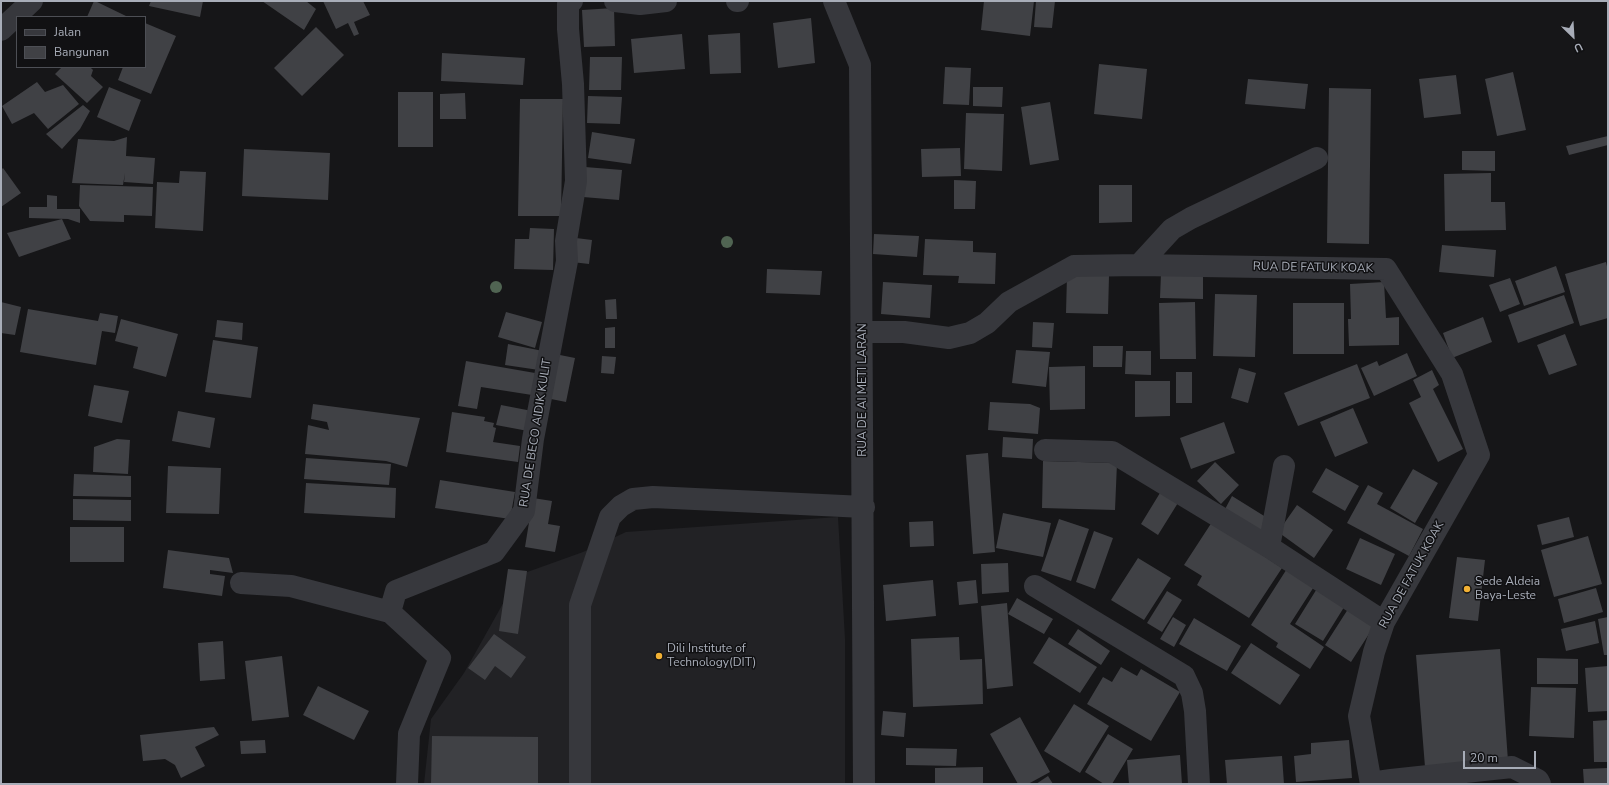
<!DOCTYPE html>
<style>
body{margin:0}
#map{position:relative;width:1609px;height:785px;overflow:hidden;background:#161618;font-family:"Nunito Sans",sans-serif}
canvas{display:block}
.frame{position:absolute;inset:0;border:2px solid #a8adb8;pointer-events:none}
.legend{position:absolute;left:16px;top:16px;width:130px;height:52px;box-sizing:border-box;background:#111113;border:1px solid #4d4f55;margin:0;padding:5px 7px;list-style:none;font-size:12px;color:#a8adb8}
.legend li{display:flex;align-items:center;gap:8px;height:20px}
.legend b{width:20px;border:1px solid #4d4f55}
.north{position:absolute;left:1553px;top:16px;width:40px;height:40px;-webkit-text-stroke:3px #111113;paint-order:stroke;rotate:155deg;font-size:11px;font-weight:700;line-height:16px;text-align:center;color:#a8adb8}
.north::after{content:'';display:block;margin:auto;width:14px;height:18px;background:#a8adb8;clip-path:polygon(50% 0,100% 100%,50% 72%,0 100%)}
.scale{position:absolute;left:1463px;top:751px;width:73px;height:18px;box-sizing:border-box;border:2px solid #a8adb8;border-top:0;padding-left:5px;font-size:12px;line-height:14px;white-space:nowrap;color:#a8adb8;-webkit-text-stroke:3px #111113;paint-order:stroke}
</style>
<div id="map">
<canvas width="1609" height="785"></canvas>
<div class="frame"></div>
<ul class="legend">
<li><b style="height:5px;background:#37383d"></b>Jalan</li>
<li><b style="height:11px;background:#404145"></b>Bangunan</li>
</ul>
<div class="north">U</div>
<div class="scale">20 m</div>
</div>
<script>
const g = document.querySelector('canvas').getContext('2d');
g.lineJoin = 'round';
function paint(path, color) { g.fillStyle = color; g.fill(path, 'evenodd'); }
const poly = rows => new Path2D(rows.map(r => 'M' + r).join(''));
function stroke(path, color, width, dash) { g.strokeStyle = color; g.lineWidth = width; g.lineCap = dash ? 'butt' : 'round'; g.setLineDash(dash || []); g.stroke(path); }
function write(font, color, halo, rows, align = 'center') {
  g.font = font + ' "Nunito Sans",sans-serif'; g.lineWidth = 3; g.setLineDash([]); g.textBaseline = 'middle'; g.strokeStyle = halo; g.fillStyle = color; for (const [text, x, y, turn = 0] of rows) {
    g.save(); g.translate(x, y); g.rotate((+turn || 0) * Math.PI / 180); g.textAlign = isNaN(turn) ? turn : align; if (halo) g.strokeText(text, 0, 0); g.fillText(text, 0, 0); g.restore();
  }
}
const built = poly([
 [838,517,845,639,845,784,424,784,431,719,464,673,519,575,583,552,626,532]
]);
const building = poly([
 [94,1,95,1,126,16,87,17],
 [151,1,203,1,200,17,149,6],
 [262,1,306,1,316,9,304,30],
 [323,1,363,1,370,15,354,22,359,34,354,36,348,23,336,29],
 [984,1,1034,1,1030,36,981,30],
 [1036,1,1055,1,1052,28,1034,27],
 [614,8,615,46,584,47,582,10],
 [811,18,815,63,778,68,773,23],
 [145,23,176,36,151,94,118,80,123,67,145,67],
 [316,27,344,55,302,96,274,68],
 [740,33,741,73,710,74,708,35],
 [682,34,685,69,634,73,631,39],
 [442,53,525,58,523,85,441,81],
 [590,57,622,57,621,90,589,90],
 [1099,64,1147,69,1142,119,1094,114],
 [62,67,90,67,93,70,91,76,103,87,87,103,55,74],
 [945,67,971,68,969,105,943,104],
 [1513,72,1526,130,1497,136,1485,79],
 [1456,75,1461,114,1424,118,1419,79],
 [1248,79,1308,84,1305,109,1245,104],
 [37,82,45,92,63,85,79,104,48,129,34,113,12,124,2,106],
 [109,87,141,100,129,131,97,117],
 [973,87,1003,87,1002,107,973,106],
 [1329,88,1371,89,1369,244,1327,243],
 [398,92,433,92,433,147,398,147],
 [465,93,466,119,440,119,440,94],
 [588,96,622,97,620,124,587,123],
 [520,99,563,99,561,216,518,216],
 [1050,102,1059,160,1030,165,1021,107],
 [83,105,90,111,80,129,62,149,46,134],
 [966,113,1004,114,1002,171,964,169],
 [592,132,635,139,631,164,588,158],
 [1608,136,1608,145,1569,155,1566,146],
 [127,137,126,156,155,158,153,184,124,182,125,173,123,185,72,183,78,139,114,141],
 [960,148,961,176,922,177,921,149],
 [244,149,330,153,328,200,242,196],
 [1462,151,1495,151,1495,171,1462,170],
 [585,167,622,170,619,200,583,197],
 [3,168,21,193,1,207,1,170],
 [180,171,206,172,203,231,155,228,157,182,179,183],
 [1491,173,1491,202,1505,202,1506,230,1445,231,1444,174],
 [954,180,976,181,975,209,954,209],
 [80,185,153,187,152,216,124,215,124,222,90,221,79,206],
 [1099,185,1132,185,1132,222,1099,223],
 [47,195,57,196,57,209,80,209,80,223,68,219,29,218,29,207,47,207],
 [62,219,71,239,19,257,7,233],
 [530,228,554,229,553,270,514,269,515,239,529,239],
 [874,234,919,236,917,257,873,254],
 [576,238,592,240,589,264,572,262],
 [925,239,973,241,973,252,996,253,995,284,958,283,959,276,923,275],
 [1442,245,1496,250,1494,277,1439,272],
 [1606,262,1608,271,1608,318,1580,326,1565,274],
 [1556,266,1565,292,1524,306,1515,281],
 [767,269,822,271,820,295,766,293],
 [1161,273,1203,273,1203,299,1160,298],
 [1067,276,1109,276,1108,314,1066,313],
 [1510,278,1520,304,1500,312,1489,285],
 [883,282,932,285,930,318,881,314],
 [1384,282,1386,318,1399,317,1399,345,1349,346,1348,319,1351,319,1350,284],
 [1215,294,1257,295,1255,357,1213,356],
 [1564,295,1574,323,1518,343,1508,315],
 [616,299,617,319,606,319,605,300],
 [1,302,21,307,15,335,1,333],
 [1195,302,1196,359,1160,359,1159,303],
 [1293,303,1344,303,1344,354,1293,354],
 [28,309,98,321,100,313,118,316,115,333,102,331,96,365,20,352],
 [506,312,542,322,535,348,498,337],
 [1483,317,1492,342,1452,358,1443,333],
 [121,319,178,334,166,377,133,368,138,347,115,341],
 [217,320,243,323,242,340,215,337],
 [1033,322,1054,323,1052,348,1032,347],
 [615,327,615,348,605,348,605,328],
 [1565,334,1577,365,1549,375,1537,345],
 [213,340,258,347,251,398,205,392],
 [508,344,543,351,539,370,505,365],
 [1093,346,1123,346,1122,367,1093,367],
 [1016,350,1050,352,1046,387,1012,383],
 [1126,351,1151,351,1151,375,1125,374],
 [1407,353,1417,376,1374,396,1361,368,1377,361,1379,366],
 [555,354,575,358,566,402,546,398],
 [602,356,616,357,614,374,601,373],
 [466,361,535,373,532,395,481,387,477,409,458,406],
 [1357,364,1370,398,1298,426,1284,393],
 [1085,366,1085,409,1050,410,1049,367],
 [1239,368,1256,373,1248,403,1231,398],
 [1432,370,1439,385,1433,389,1463,449,1438,462,1409,403,1421,397,1413,380],
 [1176,372,1192,372,1192,403,1176,403],
 [1135,381,1170,381,1170,416,1135,417],
 [94,385,129,391,122,423,88,416],
 [990,402,1030,404,1040,408,1038,434,988,430],
 [313,404,420,418,407,467,386,461,305,454,308,425,329,430,327,422,311,419],
 [501,405,532,411,528,431,496,425],
 [1353,408,1368,443,1335,457,1320,422],
 [178,411,215,418,210,448,172,441],
 [452,412,485,417,484,421,494,423,493,427,496,428,493,442,520,446,518,462,446,452],
 [1224,422,1235,453,1191,469,1180,438],
 [1003,437,1033,439,1032,459,1002,457],
 [117,439,130,440,128,474,93,472,94,447],
 [988,453,995,552,973,554,966,455],
 [306,458,391,464,389,485,304,479],
 [1043,461,1117,463,1115,510,1042,508],
 [1215,462,1239,485,1221,504,1197,481],
 [168,466,221,468,219,514,166,513],
 [1326,468,1359,486,1345,511,1312,492],
 [1413,469,1438,483,1415,523,1390,508],
 [74,474,131,476,131,497,73,496],
 [440,480,515,492,510,519,435,508],
 [306,483,396,488,395,518,304,513],
 [1368,485,1383,493,1377,504,1423,529,1409,556,1347,523],
 [1163,488,1181,498,1158,535,1141,524],
 [1232,496,1269,519,1259,535,1223,513],
 [533,498,552,501,548,524,560,526,555,552,525,547],
 [73,499,131,500,131,521,73,520],
 [1297,505,1333,530,1314,558,1278,532],
 [1003,513,1051,523,1043,557,996,548],
 [1569,517,1574,537,1542,545,1537,525],
 [1059,519,1089,529,1071,581,1041,571],
 [933,521,934,546,910,547,909,522],
 [1212,522,1282,568,1249,618,1197,585,1202,576,1184,565],
 [70,527,124,527,124,562,70,562],
 [1094,531,1113,538,1095,589,1076,582],
 [1588,536,1602,584,1554,597,1541,550],
 [1360,538,1395,554,1381,585,1346,569],
 [168,550,229,558,233,573,210,570,210,574,225,576,222,596,163,588],
 [1457,557,1485,560,1478,621,1449,618],
 [1138,558,1171,578,1144,620,1111,600],
 [1008,563,1009,592,982,594,981,564],
 [1290,564,1317,582,1290,624,1324,647,1310,669,1276,647,1278,643,1251,625],
 [508,569,527,571,518,634,499,631],
 [933,580,936,616,886,621,883,585],
 [976,580,978,603,959,605,957,582],
 [1318,587,1346,604,1323,641,1295,624],
 [1596,588,1603,612,1564,623,1558,599],
 [1167,591,1182,600,1162,632,1147,623],
 [1017,598,1053,619,1044,634,1008,614],
 [1007,603,1013,686,987,689,981,606],
 [1350,606,1376,623,1351,662,1325,645],
 [1173,617,1186,625,1174,647,1160,639],
 [1608,617,1608,655,1604,655,1598,619],
 [1194,618,1241,646,1227,671,1179,644],
 [1595,621,1599,643,1566,651,1561,629],
 [1078,629,1110,651,1101,665,1068,644],
 [494,634,526,657,511,678,495,666,485,680,468,668],
 [959,637,960,660,982,659,983,704,913,707,911,639],
 [1049,637,1097,667,1080,693,1033,663],
 [223,641,225,679,200,681,198,643],
 [1251,643,1300,675,1280,705,1231,673],
 [1500,649,1508,761,1425,767,1416,655],
 [282,656,289,717,252,721,245,661],
 [1537,658,1578,659,1578,684,1537,684],
 [1608,666,1608,711,1588,712,1585,668],
 [1121,667,1137,676,1141,669,1180,692,1151,741,1087,704,1103,677,1112,682],
 [318,686,369,711,354,740,303,715],
 [1531,687,1576,688,1574,738,1529,736],
 [1074,704,1109,726,1080,773,1044,751],
 [883,711,906,713,904,737,881,735],
 [1020,717,1050,772,1028,784,1018,784,990,734],
 [1608,720,1608,762,1594,762,1593,721],
 [214,727,219,735,195,747,205,766,181,778,175,765,165,759,143,761,140,735],
 [1108,734,1133,749,1112,784,1104,784,1085,772],
 [432,736,538,737,538,784,431,784],
 [265,740,266,753,241,754,240,741],
 [1349,740,1352,778,1296,782,1294,756,1311,754,1311,743],
 [906,748,957,749,956,766,906,765],
 [1180,755,1182,784,1129,784,1127,760],
 [1282,756,1284,784,1227,784,1225,760],
 [983,767,983,784,935,784,935,768],
 [1608,768,1608,784,1584,784,1583,769],
 [1048,776,1053,784,1036,784]
]);
const minor = poly([
 [615,1,640,4,666,1],
 [737,1,738,1],
 [834,1,860,65,864,784],
 [1,30,32,1],
 [1139,265,1172,229,1191,218,1317,158],
 [862,332,904,332,949,338,970,333,987,323,1009,302,1074,266,1139,265,1386,269,1452,374,1479,455,1384,622,1374,652,1359,716,1371,784],
 [1045,450,1112,452,1269,547,1384,622],
 [1269,547,1284,466],
 [241,583,291,586,390,612,440,658,409,734,407,784],
 [1035,586,1184,676,1192,693,1195,711,1199,784],
 [390,612,396,591,494,552,524,511,533,439,567,261,566,241,576,181,573,84,568,29,568,4,572,1],
 [1371,783,1391,780,1512,767,1538,780,1540,784],
 [580,784,580,605,610,517,621,506,633,499,653,497,864,507]
]);
const trees = [
 [727,242],
 [496,287]
];
const markers = [
 [1467,589,4,"#f2b134"],
 [659,656,4,"#f2b134"]
];
const streetNames = [
 ["RUA DE FATUK KOAK",1313,268,1],
 ["RUA DE AI METI LARAN",863,390,-90],
 ["RUA DE BECO AIDIK KULIT",536,433,-81],
 ["RUA DE FATUK KOAK",1412,575,-61]
];
const poiNames = [
 ["Sede Aldeia",1475,582],
 ["Baya-Leste",1475,596],
 ["Dili Institute of",667,649],
 ["Technology(DIT)",667,663]
];
paint(built, '#222225');
paint(building, '#404145');
stroke(minor, '#37383d', 22);
g.fillStyle = '#506452';
for (const [x, y] of trees) { g.beginPath(); g.arc(x, y, 6, 0, 2 * Math.PI); g.fill(); }
for (const [x, y, r, color] of markers) { const dot = new Path2D(); dot.arc(x, y, r, 0, 2 * Math.PI); g.fillStyle = color; g.fill(dot); stroke(dot, '#111113', 1.5); }
write('12px', '#a8adb8', '#111113', streetNames);
write('12px', '#a8adb8', '#111113', poiNames, 'left');
</script>
